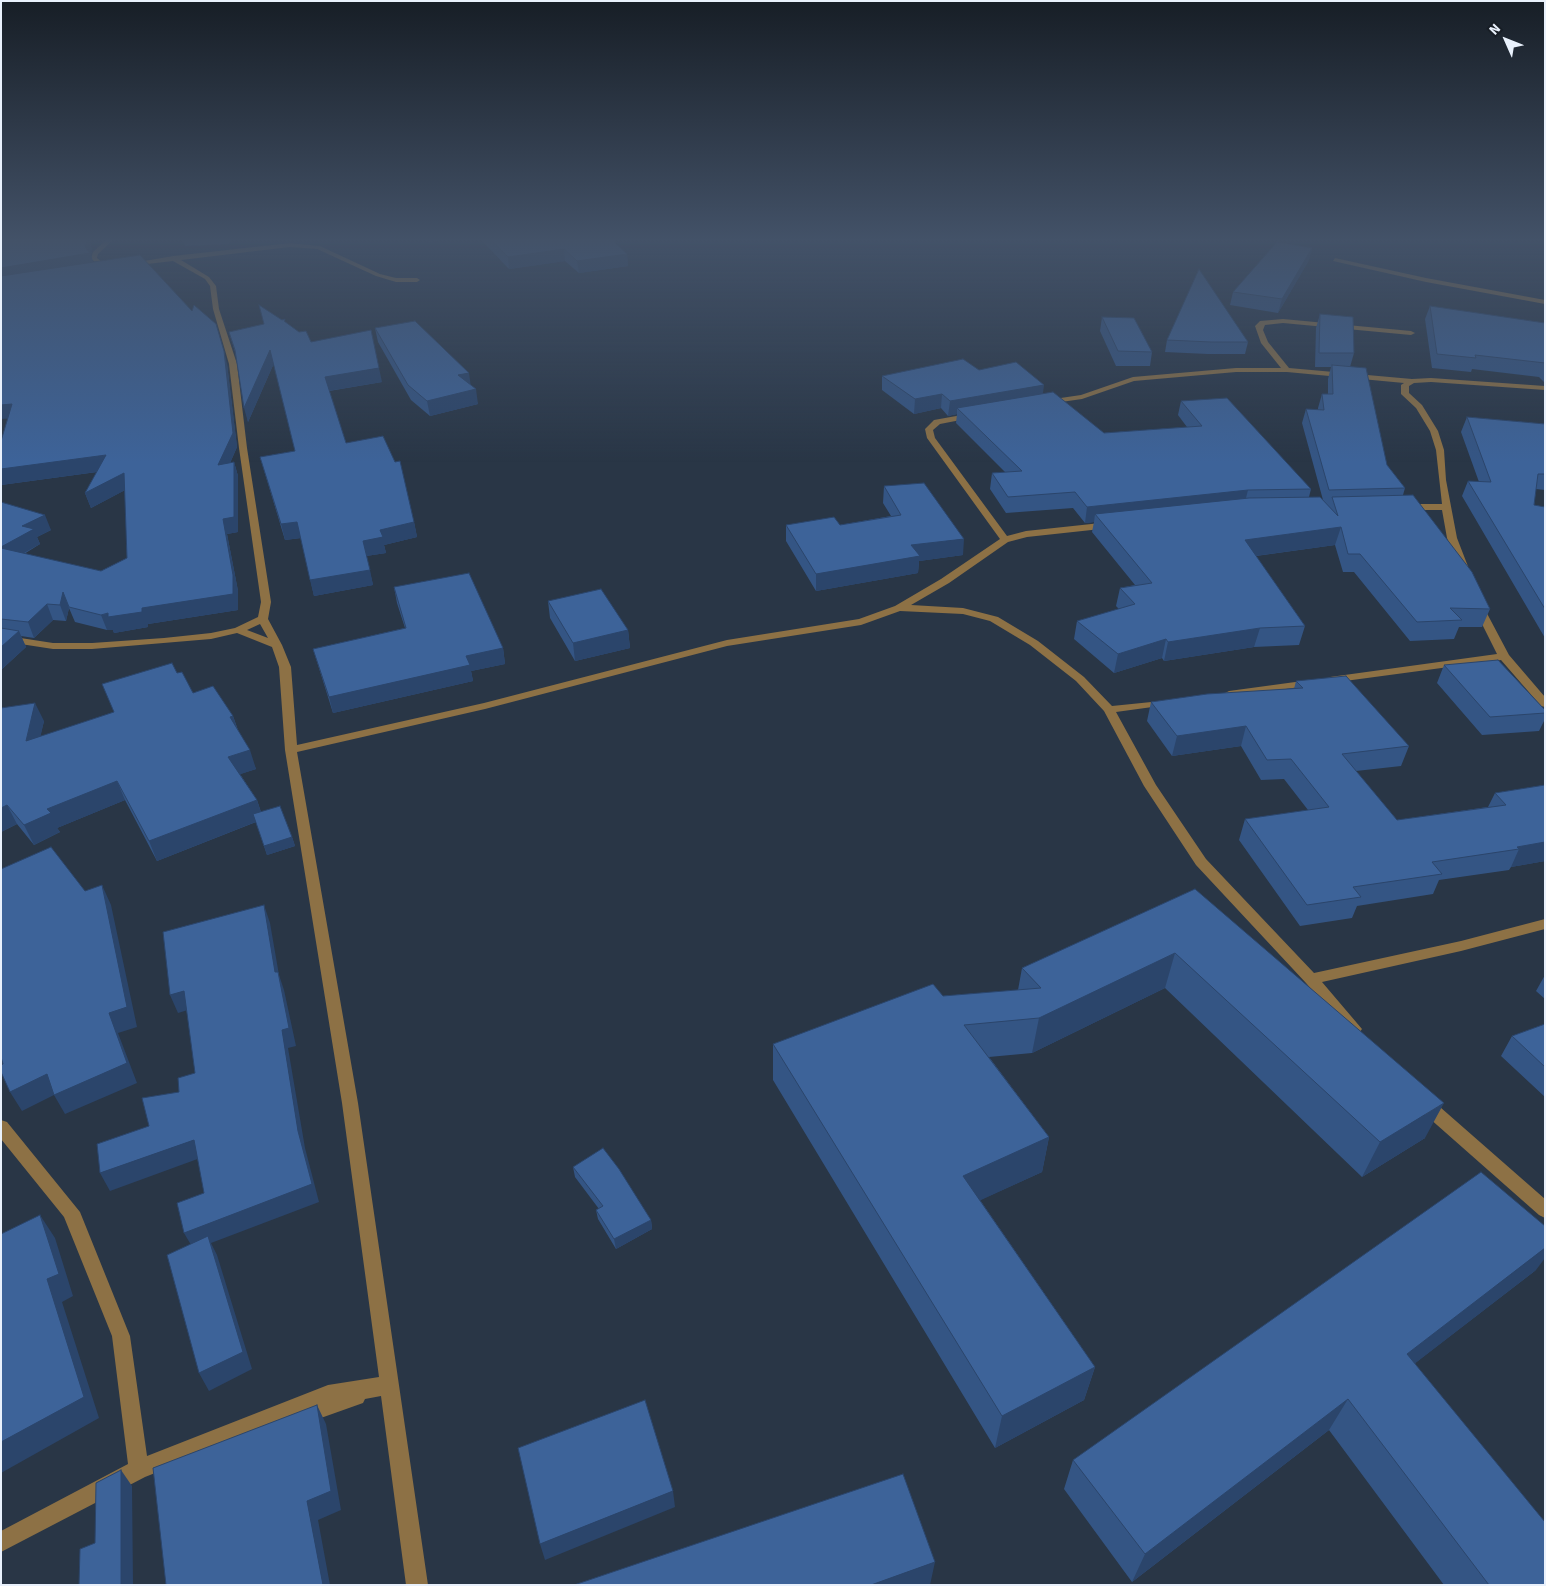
<!DOCTYPE html>
<style>
body{margin:0}
#map{position:relative;width:1546px;height:1586px;overflow:hidden;background:#293646;font-family:"Source Sans 3",sans-serif}
canvas{display:block}
.frame{position:absolute;inset:0;border:2px solid #e9f1fc;pointer-events:none}
.north{position:absolute;left:1481px;top:15px;width:50px;height:50px;-webkit-text-stroke:4px #171d25;paint-order:stroke;rotate:314deg;font-size:14px;font-weight:700;line-height:20px;text-align:center;color:#e9f1fc}
.north::after{content:'';display:block;margin:auto;width:18px;height:22px;background:#e9f1fc;clip-path:polygon(50% 0,100% 100%,50% 72%,0 100%)}
</style>
<div id="map">
<canvas width="1546" height="1586"></canvas>
<div class="frame"></div>
<div class="north">N</div>
</div>
<script>
const g = document.querySelector('canvas').getContext('2d');
g.lineJoin = 'round';
const poly = rows => new Path2D(rows.map(r => 'M' + r).join(''));
function paint(path, color) { g.fillStyle = color; g.fill(path, 'evenodd'); }
function stroke(path, color, width, dash) { g.strokeStyle = color; g.lineWidth = width; g.lineCap = dash ? 'butt' : 'round'; g.setLineDash(dash || []); g.stroke(path); }
const minor = poly([
 [107,239,114,239,98,254,97,258,107,266,108,267,105,269,91,259,93,252,107,239],
 [290,243,320,246,380,274,396,278,417,278,420,280,417,282,396,282,376,276,317,249,290,247,181,260,209,277,216,286,219,309,237,364,247,448,271,602,268,619,282,645,291,667,297,745,484,703,727,640,859,619,895,606,941,579,1000,539,927,438,925,429,934,420,973,413,976,413,976,417,940,424,933,430,935,438,1007,536,1026,531,1110,522,1115,525,1110,528,1027,537,1008,542,949,583,911,605,963,608,998,617,1038,641,1084,677,1112,706,1171,700,1173,702,1171,704,1167,705,1116,712,1156,785,1206,859,1314,973,1461,941,1545,919,1545,929,1461,951,1322,982,1362,1029,1359,1033,1354,1035,1349,1033,1306,983,1196,865,1144,786,1104,711,1076,681,1030,645,990,621,963,614,900,611,861,625,727,646,485,709,297,752,358,1103,428,1585,406,1585,381,1396,365,1399,363,1403,304,1424,297,1421,296,1417,145,1477,1,1552,1,1531,128,1464,112,1336,64,1217,1,1139,1,1120,7,1122,80,1212,130,1336,147,1456,328,1385,379,1377,342,1103,285,750,279,667,272,647,237,633,211,639,92,649,53,649,1,641,1,635,53,643,92,643,164,638,211,633,235,628,258,617,261,602,239,448,229,364,213,309,210,286,205,279,173,261,130,266,127,264,173,256,290,243],
 [260,624,268,638,247,630,260,624],
 [1335,258,1426,278,1545,300,1545,304,1426,282,1333,261,1335,258],
 [1283,319,1411,331,1415,333,1411,335,1283,323,1265,325,1263,330,1268,342,1289,368,1412,379,1431,378,1545,386,1545,390,1431,382,1414,383,1409,386,1409,393,1422,405,1438,431,1444,450,1446,480,1457,538,1469,569,1468,571,1464,572,1459,569,1447,538,1442,510,1407,510,1402,507,1407,504,1442,504,1436,450,1430,431,1416,408,1401,394,1401,385,1404,383,1287,372,1236,372,1134,381,1082,399,1047,404,1043,402,1047,400,1081,395,1133,377,1236,368,1281,368,1261,343,1255,326,1260,321,1283,319],
 [1477,601,1482,604,1509,655,1545,697,1545,707,1541,706,1501,660,1330,683,1324,680,1330,677,1497,654,1472,604,1477,601],
 [1310,680,1316,683,1314,685,1229,697,1223,694,1229,691,1310,680],
 [1426,1098,1432,1100,1545,1199,1545,1218,1539,1215,1420,1110,1418,1105,1420,1100,1426,1098]
]);
const wall = poly([
 [183,239,230,239,229,244,185,246],
 [480,239,611,239,627,254,628,266,579,273,565,261,509,269],
 [1312,248,1309,260,1278,313,1230,305,1233,292],
 [92,250,91,255,93,262,227,364,237,447,230,463,234,462,238,476,238,532,227,534,238,591,238,610,148,624,148,627,114,633,113,630,107,630,75,622,69,608,66,621,53,620,34,638,21,636,26,647,1,670,1,502,51,530,37,537,40,544,24,554,101,571,127,558,125,490,91,508,85,493,97,472,1,485],
 [1430,306,1545,323,1545,383,1539,377,1472,369,1471,372,1432,368,1425,319],
 [1320,314,1354,353,1350,367,1387,465,1405,488,1403,495,1490,609,1482,627,1459,627,1454,639,1410,641,1354,572,1343,572,1335,545,1256,556,1305,626,1299,645,1254,647,1164,661,1162,658,1114,673,1074,639,1077,621,1119,609,1116,606,1120,588,1135,585,1092,532,1094,522,1085,523,1073,508,1006,513,990,489,992,473,1005,472,956,423,957,414,948,416,941,408,914,414,882,390,882,376,979,370,1043,394,1104,433,1187,427,1178,415,1181,401,1311,489,1309,497,1323,500,1302,423,1306,409,1318,410,1318,408,1322,394,1328,394,1328,379,1331,367,1315,367,1316,328],
 [1102,317,1152,352,1150,366,1116,366,1100,331],
 [285,319,285,322,311,342,382,382,329,391,346,443,414,522,417,537,384,545,386,553,366,556,373,585,314,596,301,538,285,540,260,457,295,451,274,363,248,422,236,355,229,332],
 [375,328,470,384,478,404,430,416,411,400,378,342],
 [1167,340,1248,342,1245,354,1208,354,1165,352],
 [1467,417,1545,424,1545,490,1536,489,1534,505,1545,507,1545,638,1462,496,1468,481,1479,482,1461,432],
 [884,486,963,555,919,561,918,573,816,591,786,541,786,525,840,525,891,516,883,503],
 [394,587,503,648,505,664,471,671,473,681,333,713,313,649,405,628,397,603],
 [548,601,628,630,630,648,575,661,550,618],
 [1444,665,1545,710,1545,719,1539,731,1482,735,1437,683],
 [177,673,193,693,233,716,238,730,256,769,240,774,257,800,261,812,292,837,295,846,267,855,256,822,157,861,125,800,57,828,60,832,34,845,17,824,1,832,1,708,44,721,40,737,114,712],
 [1296,681,1409,746,1401,766,1356,771,1397,820,1488,807,1495,793,1545,785,1545,861,1511,867,1509,870,1439,880,1433,894,1357,906,1352,918,1300,926,1239,840,1245,819,1308,810,1284,779,1261,780,1241,746,1172,756,1147,721,1151,702,1294,689],
 [1195,889,1425,1138,1362,1177,1165,988,1032,1053,989,1057,1049,1137,1042,1172,980,1200,1095,1367,1084,1400,995,1448,773,1080,773,1044,943,996,1018,990,1022,968],
 [1545,975,1545,999,1536,991],
 [1545,1024,1545,1097,1501,1056,1512,1036],
 [573,1167,651,1220,652,1229,616,1249,598,1219,596,1210,599,1209,575,1177],
 [1536,1270,1415,1363,1545,1585,1444,1585,1329,1430,1132,1582,1064,1489,1073,1460]
]);
const shadedWall = poly([
 [88,239,91,239,92,250,91,255,94,265,1,281,1,268,85,247],
 [428,239,447,239,429,242],
 [1312,248,1309,260,1278,313,1282,299],
 [564,249,565,261,509,269,508,257],
 [627,254,628,266,579,273,577,261],
 [270,350,274,363,248,422,244,408],
 [224,351,227,364,237,447,223,479,218,465],
 [379,368,382,382,328,391,325,377],
 [469,373,471,387,458,375],
 [1044,385,1042,400,957,408,957,414,948,416,950,401],
 [476,389,478,404,430,416,427,401],
 [942,394,941,408,914,414,915,399],
 [12,404,17,418,1,419,1,405],
 [106,455,111,470,1,485,1,469],
 [234,462,238,476,238,532,227,534,238,591,238,610,148,624,148,627,114,633,113,630,107,630,101,615,142,608,223,519],
 [124,473,129,488,91,508,85,493],
 [1248,490,1244,506,1095,514,1094,522,1085,523,1087,507],
 [45,515,51,530,37,537,40,544,6,563,1,552,1,547,22,526],
 [297,522,301,538,285,540,281,524],
 [414,522,417,537,384,545,386,553,366,556,363,541,380,530],
 [1341,527,1335,545,1240,558,1245,540],
 [964,539,963,555,919,561,918,573,816,591,816,574,911,545],
 [370,570,373,585,314,596,310,580],
 [63,592,69,608,66,621,60,605],
 [47,604,53,620,34,638,28,622],
 [1260,628,1254,647,1164,661,1168,642],
 [628,630,630,648,575,661,573,643],
 [19,631,26,647,1,670,1,647],
 [1166,639,1162,658,1114,673,1118,654],
 [503,648,505,664,471,671,473,681,333,713,329,697,466,656],
 [35,703,44,721,35,760,26,741],
 [233,716,239,735,230,717],
 [1246,726,1241,746,1172,756,1177,736],
 [250,750,256,769,235,776,228,757],
 [117,781,125,800,57,828,60,832,34,845,24,825,47,809],
 [257,800,263,819,157,861,149,841],
 [7,805,17,824,1,832,1,808],
 [292,837,295,846,267,855,264,846],
 [1545,842,1545,861,1511,867,1519,849,1517,847],
 [102,885,111,905,137,1027,118,1033,137,1083,65,1114,54,1095,22,1111,10,1092,109,1013],
 [264,905,270,923,279,975,284,990,296,1046,288,1048,305,1148,319,1202,211,1243,217,1255,252,1369,209,1391,199,1373,194,1250,184,1233,298,1131,282,1030,275,972],
 [1175,953,1165,988,1032,1053,1039,1018],
 [184,991,191,1009,178,1013,170,995],
 [1444,1103,1425,1138,1362,1177,1380,1142],
 [1049,1137,1042,1172,957,1211,963,1176],
 [194,1140,203,1157,110,1191,100,1173],
 [40,1215,55,1238,73,1296,62,1302,99,1418,1,1473,1,1442,47,1279],
 [651,1220,652,1229,616,1249,614,1239],
 [1545,1248,1545,1258,1536,1270,1387,1385,1407,1354],
 [1095,1367,1084,1400,995,1448,1002,1416],
 [1348,1399,1329,1430,1132,1582,1145,1554],
 [317,1405,326,1424,341,1510,318,1520,330,1585,323,1585,307,1501],
 [121,1470,132,1486,133,1585,121,1585],
 [673,1491,675,1507,545,1560,540,1544],
 [935,1562,930,1585,871,1585]
]);
const building = poly([
 [1,239,88,239,85,247,90,253,1,268,1,239],
 [490,239,611,239,627,254,577,261,564,249,508,257,490,239],
 [1277,242,1312,248,1282,299,1233,292,1277,242],
 [140,255,192,311,194,305,216,324,224,351,233,433,218,465,234,462,234,517,223,519,233,575,233,594,142,608,142,612,108,617,108,613,101,615,69,607,63,592,60,605,47,604,28,622,1,619,1,548,101,571,127,558,124,473,85,493,106,455,1,469,1,441,12,404,1,405,1,276,140,255],
 [1199,269,1248,342,1211,342,1167,340,1199,269],
 [259,305,282,320,285,319,284,321,299,332,306,331,311,342,371,330,379,368,325,377,346,443,383,436,395,462,400,461,414,522,380,530,383,537,363,541,370,570,310,580,297,522,281,524,260,457,295,451,270,350,244,408,235,350,229,332,264,324,259,305],
 [1430,306,1545,323,1545,363,1475,355,1476,358,1437,354,1430,306],
 [1320,314,1353,317,1354,353,1319,353,1320,314],
 [1102,317,1134,318,1152,352,1118,351,1102,317],
 [415,321,469,373,458,375,476,389,427,401,408,385,375,328,415,321],
 [963,359,979,370,1016,362,1044,385,950,401,942,394,915,399,882,376,963,359],
 [1332,365,1366,368,1387,465,1405,488,1329,490,1306,409,1324,410,1322,394,1333,394,1332,365],
 [1053,392,1104,433,1202,426,1181,401,1227,398,1311,489,1248,490,1087,507,1075,492,1008,497,992,473,1022,471,957,408,1053,392],
 [1467,417,1545,424,1545,474,1538,474,1534,505,1545,507,1545,609,1468,481,1491,482,1467,417],
 [924,483,964,539,911,545,920,556,816,574,786,525,834,517,840,525,901,515,884,486,924,483],
 [1413,495,1472,572,1490,609,1450,608,1462,620,1417,622,1360,554,1348,554,1341,527,1245,540,1305,626,1260,628,1168,642,1166,639,1118,654,1077,621,1135,604,1120,588,1152,583,1095,514,1249,498,1320,497,1338,516,1332,497,1413,495],
 [1,502,45,515,22,526,34,529,1,547,1,502],
 [469,573,503,648,466,656,470,665,329,697,313,649,406,628,394,587,469,573],
 [601,589,628,630,573,643,548,601,601,589],
 [1,628,19,631,1,647,1,628],
 [1498,660,1545,710,1545,713,1490,717,1444,665,1498,660],
 [172,663,177,673,182,672,193,693,213,686,233,716,230,717,250,750,228,757,257,800,149,841,117,781,47,809,51,813,24,825,7,805,1,808,1,708,35,703,26,741,114,712,102,684,172,663],
 [1346,676,1409,746,1342,754,1397,820,1506,805,1495,793,1545,785,1545,842,1517,847,1519,849,1432,862,1442,874,1353,887,1361,897,1307,905,1245,819,1329,807,1291,759,1267,760,1246,726,1177,736,1151,702,1207,694,1303,688,1296,681,1346,676],
 [280,806,292,837,264,846,253,814,280,806],
 [51,847,85,891,102,885,127,1007,109,1013,127,1063,54,1095,47,1074,10,1092,1,1072,1,1065,3,1064,1,1057,1,869,51,847],
 [1195,889,1444,1103,1380,1142,1175,953,1039,1018,964,1025,1049,1137,963,1176,1095,1367,1002,1416,773,1044,933,984,943,996,1041,988,1022,968,1195,889],
 [264,905,275,972,278,972,289,1028,282,1030,298,1131,312,1184,184,1233,177,1203,204,1193,194,1140,100,1173,97,1144,149,1126,142,1098,179,1092,178,1078,195,1073,184,991,170,995,163,932,264,905],
 [1545,1024,1545,1067,1512,1036,1545,1024],
 [603,1148,619,1169,651,1220,614,1239,596,1210,603,1206,573,1167,603,1148],
 [1481,1172,1545,1226,1545,1248,1407,1354,1545,1522,1545,1585,1489,1585,1348,1399,1145,1554,1073,1460,1481,1172],
 [40,1215,59,1274,47,1279,84,1397,1,1442,1,1234,40,1215],
 [208,1236,243,1352,199,1373,167,1255,208,1236],
 [645,1400,673,1491,540,1544,518,1448,645,1400],
 [317,1405,331,1491,307,1501,323,1585,166,1585,153,1468,317,1405],
 [121,1470,121,1585,79,1585,80,1549,95,1543,96,1483,121,1470],
 [903,1474,935,1562,871,1585,574,1585,903,1474]
]);
paint(minor, '#8d7145');
paint(wall, '#345584');
paint(shadedWall, '#2b456b');
paint(building, '#3d6399');
stroke(building, '#2b456b', 1);
const sky = g.createLinearGradient(0, 0, 0, 462);
sky.addColorStop(0, '#171e26');
sky.addColorStop(0.52, '#435268');
sky.addColorStop(1, '#43526800');
g.fillStyle = sky;
g.fillRect(0, 0, 1546, 462);
</script>
